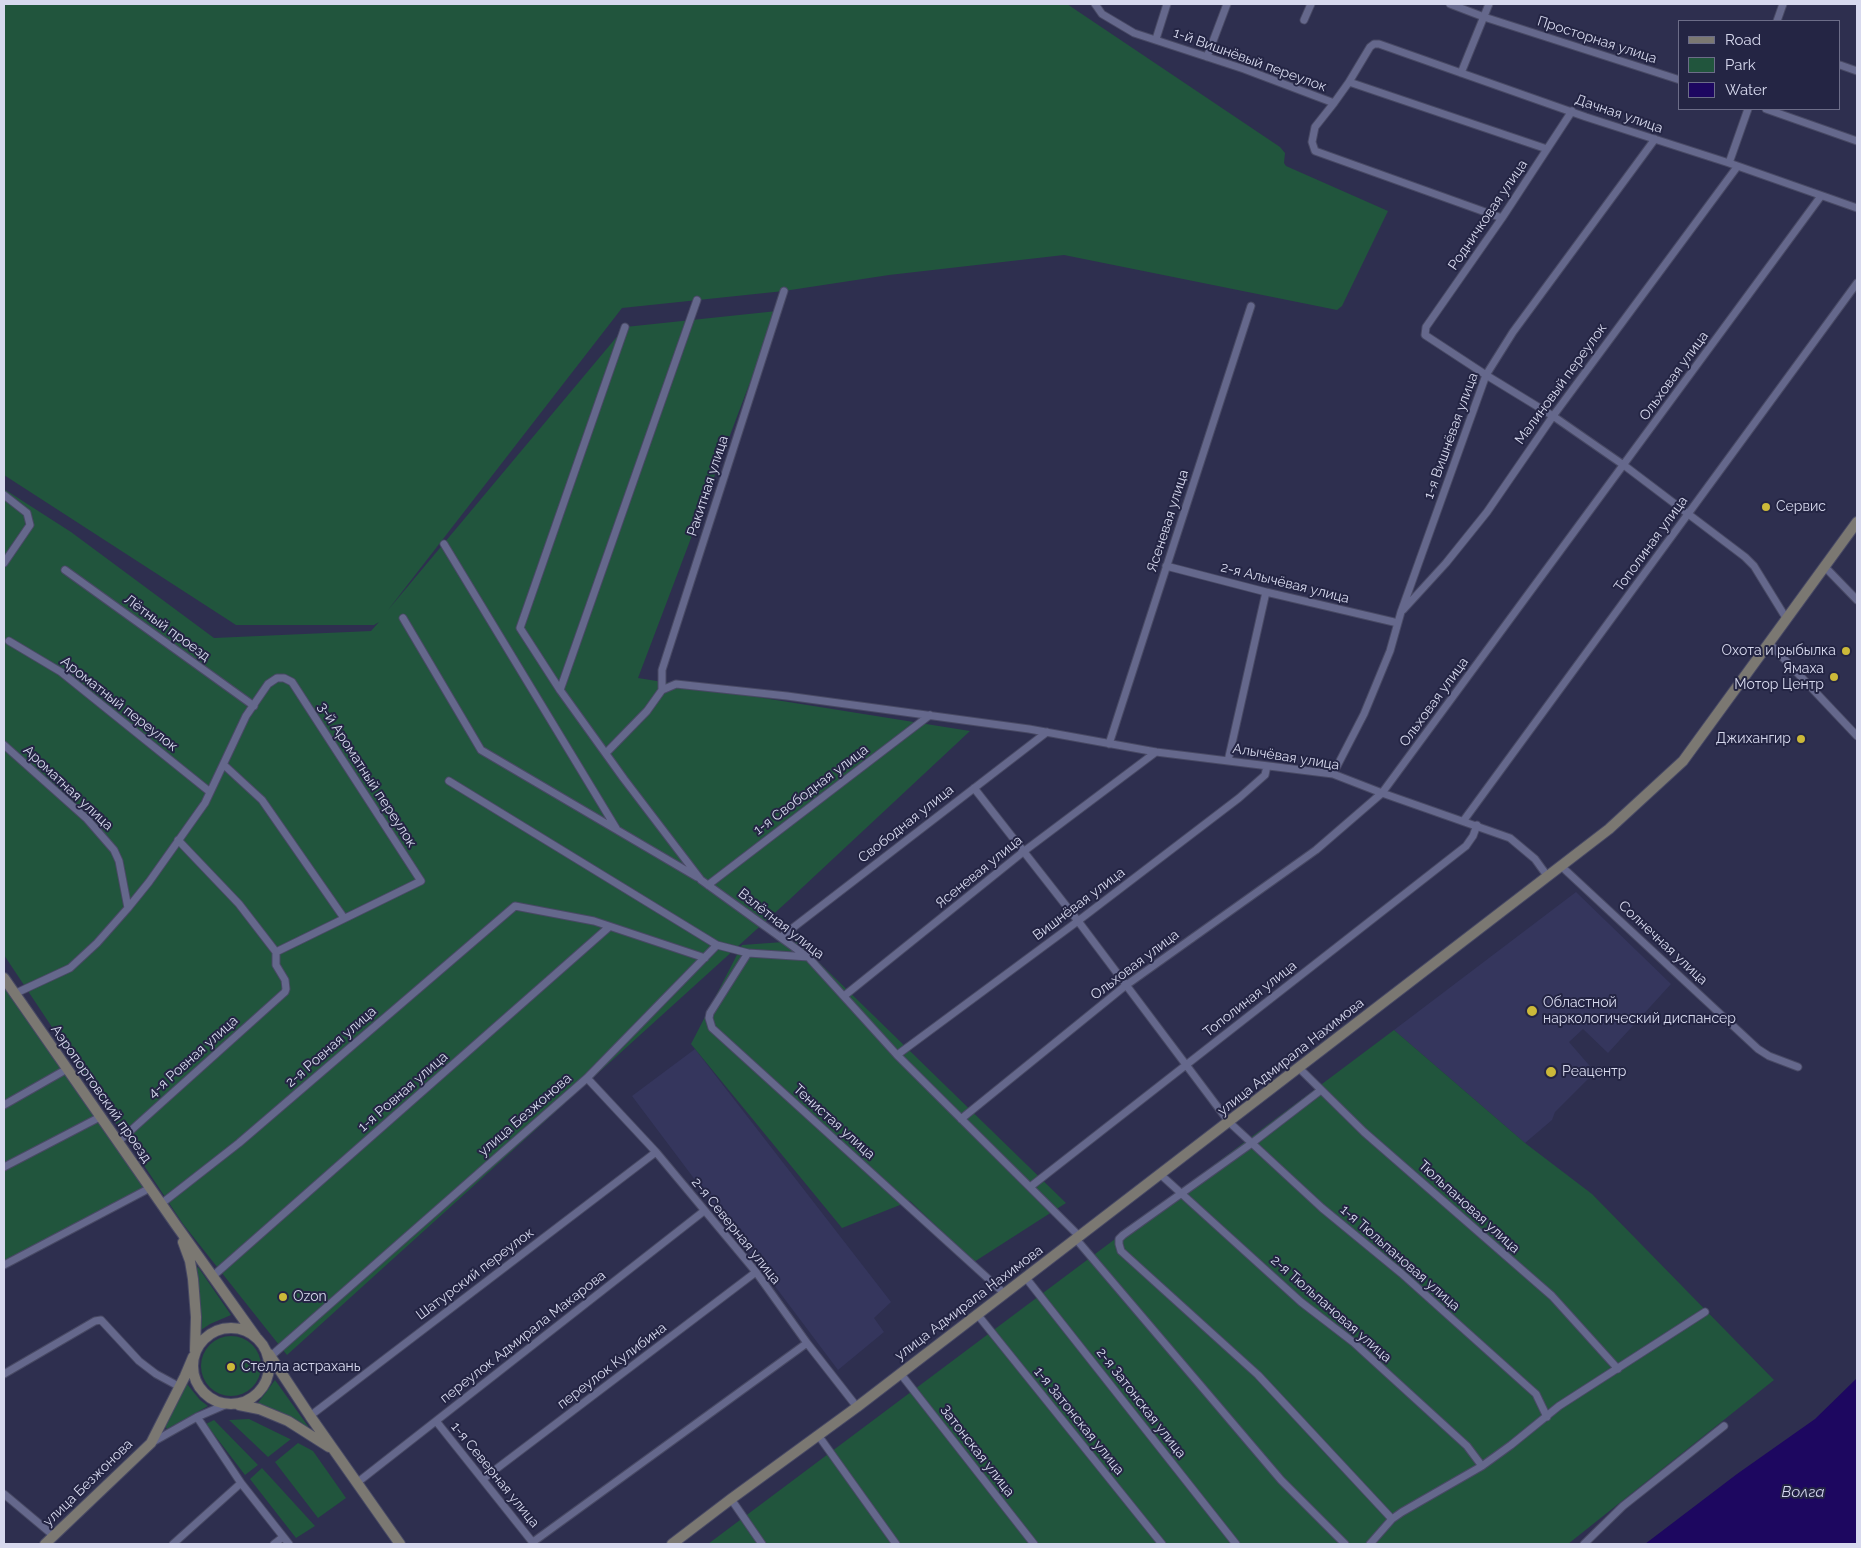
<!DOCTYPE html>
<meta charset="utf-8">
<style>
body{margin:0}
#map{position:relative;width:1861px;height:1548px;overflow:hidden;background:#2e2f4f;font-family:Raleway,sans-serif}
canvas{display:block}
.frame{position:absolute;inset:0;border:5px solid #d7d9ee;pointer-events:none}
.legend{position:absolute;left:1678px;top:20px;width:162px;height:90px;box-sizing:border-box;background:#242544;border:1px solid #6c6d88;margin:0;padding:6px 9px;list-style:none;font-size:15px;color:#d7d9ee}
.legend li{display:flex;align-items:center;gap:10px;height:25px}
.legend b{width:25px;border:1px solid #6c6d88}
</style>
<div id="map">
<canvas width="1861" height="1548"></canvas>
<div class="frame"></div>
<ul class="legend">
<li><b style="height:6px;background:#7b7872"></b>Road</li>
<li><b style="height:14px;background:#21553d"></b>Park</li>
<li><b style="height:14px;background:#1d0760"></b>Water</li>
</ul>
</div>
<script>
const g = document.querySelector('canvas').getContext('2d');
g.lineJoin = 'round';
function paint(path, color) { g.fillStyle = color; g.fill(path, 'evenodd'); }
const poly = rows => new Path2D(rows.map(r => 'M' + r).join(''));
function stroke(path, color, width, dash) { g.strokeStyle = color; g.lineWidth = width; g.lineCap = dash ? 'butt' : 'round'; g.setLineDash(dash || []); g.stroke(path); }
function write(font, color, halo, rows, align = 'center') {
  g.font = font + ' Raleway,sans-serif'; g.lineWidth = 4; g.setLineDash([]); g.textBaseline = 'middle'; g.strokeStyle = halo; g.fillStyle = color; for (const [text, x, y, turn = 0] of rows) {
    g.save(); g.translate(x, y); g.rotate((+turn || 0) * Math.PI / 180); g.textAlign = isNaN(turn) ? turn : align; if (halo) g.strokeText(text, 0, 0); g.fillText(text, 0, 0); g.restore();
  }
}
const built = poly([
 [1576,892,1671,984,1608,1053,1583,1029,1569,1042,1595,1072,1555,1112,1552,1120,1525,1143,1394,1030],
 [695,1049,891,1302,874,1318,884,1332,838,1370,632,1096]
]);
const green = poly([
 [4,4,1067,4,1280,147,1285,153,1284,163,1286,166,1388,211,1342,306,1337,310,1064,255,889,275,784,291,622,308,388,610,625,327,777,311,638,678,970,731,789,900,287,1355,183,1224,4,955,4,489,71,532,214,638,371,631,379,622,374,625,236,625,4,475],
 [797,941,1066,1203,974,1262,910,1201,842,1228,691,1044,742,945],
 [4,986,146,1188,4,1266],
 [1394,1030,1525,1143,1592,1194,1774,1380,1568,1544,708,1544],
 [198,1267,231,1315,210,1324,201,1330,196,1268],
 '201 1366a30 30 0 1 1 60 0a30 30 0 1 1-60 0Z',
 [275,1380,310,1429,279,1411,258,1403],
 [187,1384,200,1400,208,1406,167,1429,165,1426],
 [249,1419,290,1439,291,1439,268,1457,229,1420],
 [214,1420,258,1465,245,1475,206,1424],
 [298,1443,313,1451,346,1498,318,1518,275,1462],
 [262,1468,315,1526,296,1538,250,1479]
]);
const water = poly([
 [1857,1378,1857,1544,1645,1544,1737,1474,1815,1419]
]);
const street = poly([
 [1095,4,1102,14,1134,33,1244,69,1334,103,1315,127,1312,142,1315,151,1502,218],
 [1450,4,1484,17,1680,80],
 [1304,20,1311,4],
 [1777,21,1783,4],
 [1156,39,1167,4],
 [1207,57,1227,4],
 [1840,65,1857,71],
 [1461,73,1489,4],
 [1349,82,1547,149],
 [1334,103,1349,82,1370,47,1374,44,1379,44,1586,117,1729,163,1857,208],
 [1766,109,1857,141],
 [1572,111,1502,218,1426,327,1425,335,1486,375,1553,416,1625,466,1745,557,1754,566,1786,618],
 [1729,163,1748,109],
 [625,327,520,628,560,690,624,779,701,880,809,958,897,1055,1080,1237],
 [4,495,27,513,30,525,4,563],
 [444,544,616,828],
 [1166,566,1266,592,1398,623],
 [1824,566,1857,600],
 [65,570,254,706],
 [1403,610,1446,563,1487,512,1553,416,1737,167],
 [403,618,481,750,697,877],
 [9,641,61,672,210,792],
 [1769,643,1857,736],
 [560,690,697,300],
 [662,690,662,670,784,291],
 [1109,744,1251,306],
 [4,745,87,819,114,850,119,861,128,908],
 [606,753,647,711,662,690,676,684,787,696,1029,729,1156,752,1333,774,1382,793,1510,838,1535,859,1548,877],
 [1228,761,1266,592],
 [224,765,262,800,344,918],
 [1333,774,1364,714,1390,651,1401,612,1486,375,1513,332,1655,139],
 [449,781,717,945],
 [974,788,1078,921,1229,1122,1322,1208,1401,1273,1536,1394,1547,1417],
 [1464,820,1857,283],
 [1561,866,1758,1049,1769,1056,1798,1067],
 [708,885,930,715],
 [781,937,1047,732],
 [748,953,710,1013,709,1018,712,1028,1005,1294],
 [14,994,70,968,97,943,128,908,149,882,205,803,246,716,268,684,277,678,284,678,292,682,421,881,276,952],
 [844,996,1023,852,1156,752],
 [897,1055,1078,921,1239,798,1265,775,1267,766],
 [1299,1068,1364,1132,1552,1296,1618,1369],
 [587,1078,656,1152,756,1272,807,1343,857,1407],
 [1321,1090,1252,1143,1123,1235,1119,1239,1119,1244,1121,1251,1258,1375,1392,1519],
 [4,1105,67,1069],
 [961,1119,1125,986,1316,850,1382,793,1821,196],
 [118,1142,285,992,286,989,285,980,276,965,276,952,239,904,178,840],
 [4,1167,100,1117],
 [1161,1175,1301,1302,1353,1342,1467,1446,1482,1466],
 [1030,1187,1466,846,1473,836,1477,825],
 [161,1204,239,1143,515,906,594,921,705,958],
 [1076,1239,1281,1480,1345,1544],
 [4,1265,150,1188],
 [213,1276,609,927],
 [1026,1278,1236,1544],
 [977,1314,1162,1544],
 [900,1373,1034,1544],
 [4,1374,95,1321,101,1320,139,1361,156,1374,180,1387],
 [267,1379,271,1356,587,1078,717,945,748,953,809,957],
 [310,1416,656,1152],
 [197,1417,241,1483,289,1544],
 [436,1421,534,1544],
 [818,1435,896,1544],
 [151,1443,197,1417,227,1404],
 [483,1479,756,1272],
 [358,1482,704,1211],
 [4,1494,54,1536],
 [731,1499,762,1544],
 [533,1542,807,1343],
 [173,1544,241,1483],
 [274,1544,283,1537],
 [1370,1544,1392,1519,1402,1512,1482,1466,1511,1445,1559,1406,1705,1312],
 [1584,1544,1623,1506,1724,1426]
]);
const secondary = poly([
 [4,978,176,1225,256,1337],
 [183,1242,190,1261,193,1279,196,1317,195,1351],
 '193 1366a38 38 0 1 1 76 0a38 38 0 1 1-76 0Z',
 [269,1354,310,1416,400,1544],
 [239,1405,259,1409,288,1421,329,1447],
 [45,1544,151,1443,185,1376,193,1357],
 [672,1544,731,1499,857,1407,1609,829,1683,761,1857,522]
]);
const markers = [
 [1766,507,5,"#ccb939"],
 [1846,651,5,"#ccb939"],
 [1834,677,5,"#ccb939"],
 [1801,739,5,"#ccb939"],
 [1532,1011,6,"#ccb939"],
 [1551,1072,6,"#ccb939"],
 [283,1297,5,"#ccb939"],
 [231,1367,5,"#ccb939"]
];
const streetNames = [
 ["Просторная улица",1597,40,18],
 ["1-й Вишнёвый переулок",1250,60,20],
 ["Дачная улица",1619,114,19],
 ["Родничковая улица",1488,215,-56],
 ["Ольховая улица",1674,376,-54],
 ["Малиновый переулок",1561,384,-54],
 ["1-я Вишнёвая улица",1451,436,-70],
 ["Ракитная улица",708,486,-72],
 ["Ясеневая улица",1168,521,-72],
 ["Тополиная улица",1651,544,-54],
 ["2-я Алычёвая улица",1285,583,14],
 ["Лётный проезд",167,628,36],
 ["Ольховая улица",1434,702,-54],
 ["Ароматный переулок",119,704,38],
 ["Алычёвая улица",1286,757,9],
 ["3-й Ароматный переулок",367,775,57],
 ["Ароматная улица",68,788,43],
 ["1-я Свободная улица",811,790,-37],
 ["Свободная улица",906,824,-38],
 ["Ясеневая улица",979,872,-39],
 ["Вишнёвая улица",1079,904,-37],
 ["Взлётная улица",781,924,38],
 ["Солнечная улица",1663,943,43],
 ["Ольховая улица",1135,965,-37],
 ["Тополиная улица",1250,999,-38],
 ["2-я Ровная улица",331,1047,-41],
 ["4-я Ровная улица",193,1057,-42],
 ["улица Адмирала Нахимова",1291,1057,-38],
 ["1-я Ровная улица",403,1092,-41],
 ["Аэропортовский проезд",101,1094,55],
 ["улица Безжонова",525,1115,-41],
 ["Тенистая улица",834,1122,42],
 ["Тюльпановая улица",1469,1207,42],
 ["2-я Северная улица",736,1231,51],
 ["1-я Тюльпановая улица",1400,1258,41],
 ["Шатурский переулок",475,1274,-37],
 ["улица Адмирала Нахимова",969,1303,-37],
 ["2-я Тюльпановая улица",1331,1309,41],
 ["переулок Адмирала Макарова",523,1337,-38],
 ["переулок Кулибина",612,1366,-37],
 ["2-я Затонская улица",1141,1403,52],
 ["1-я Затонская улица",1079,1421,51],
 ["Затонская улица",977,1451,52],
 ["1-я Северная улица",495,1475,51],
 ["улица Безжонова",88,1483,-44]
];
const poiNames = [
 ["Сервис",1776,507],
 ["Охота и рыбылка",1836,651,"right"],
 ["Ямаха",1824,669,"right"],
 ["Мотор Центр",1824,685,"right"],
 ["Джихангир",1791,739,"right"],
 ["Областной",1543,1003],
 ["наркологический диспансер",1543,1019],
 ["Реацентр",1562,1072],
 ["Ozon",293,1297],
 ["Стелла астрахань",241,1367]
];
const waterNames = [
 ["Волга",1803,1492]
];
paint(built, '#35365d');
paint(green, '#21553d');
paint(water, '#1d0760');
stroke(street, '#484964', 9);
stroke(secondary, '#484964', 12);
stroke(street, '#65688c', 7);
stroke(secondary, '#7b7872', 10);
for (const [x, y, r, color] of markers) { const dot = new Path2D(); dot.arc(x, y, r, 0, 2 * Math.PI); g.fillStyle = color; g.fill(dot); stroke(dot, '#242544', 2); }
write('14px', '#d7d9ee', '#242544', streetNames);
write('14px', '#d7d9ee', '#242544', poiNames, 'left');
write('italic 15px', '#d4d7ef', '#242544', waterNames);
</script>
